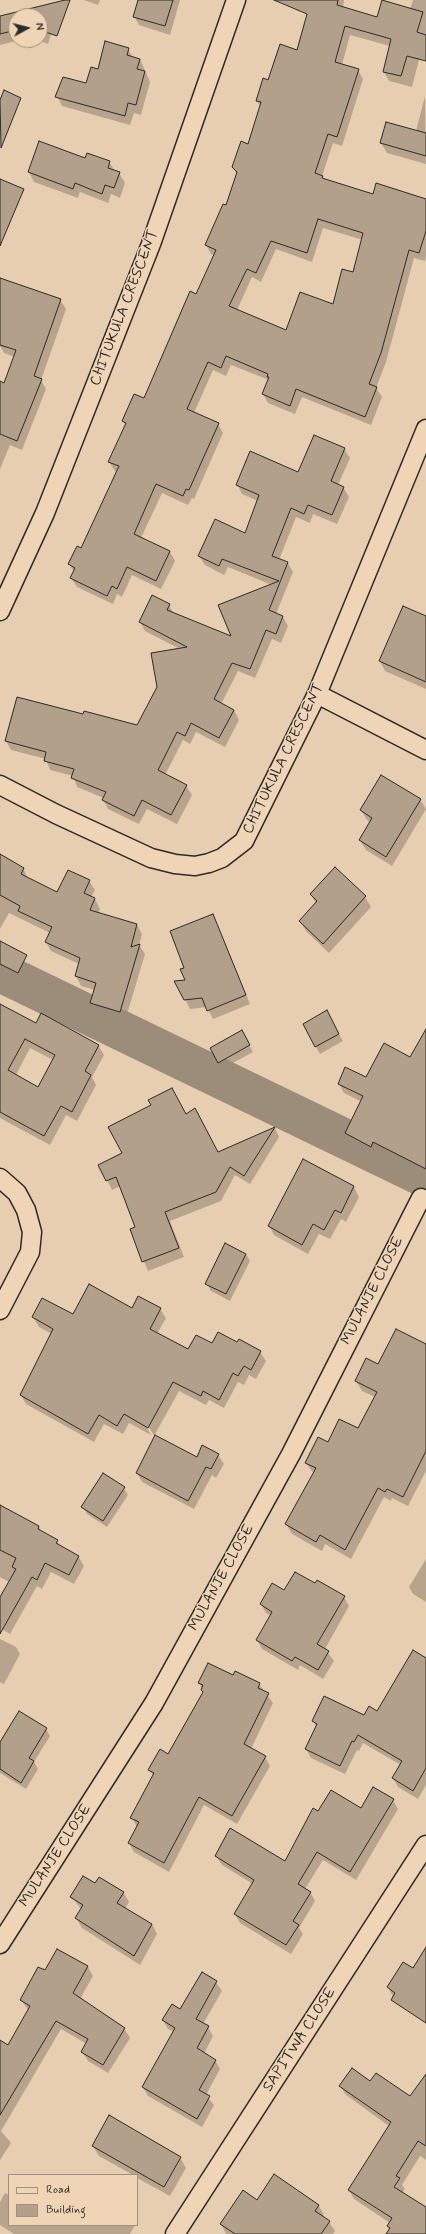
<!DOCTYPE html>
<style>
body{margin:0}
#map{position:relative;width:426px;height:2234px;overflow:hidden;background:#e7ceb0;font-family:Mynerve,sans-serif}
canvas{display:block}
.legend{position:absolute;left:8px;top:2174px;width:130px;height:52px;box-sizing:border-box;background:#efd5b6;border:1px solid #a1917e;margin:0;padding:5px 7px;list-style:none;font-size:12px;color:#2b2b2b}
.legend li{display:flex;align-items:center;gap:8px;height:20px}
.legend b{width:20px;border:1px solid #a1917e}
.north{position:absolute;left:8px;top:8px;width:40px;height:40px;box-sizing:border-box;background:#efd5b6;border:1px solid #a1917e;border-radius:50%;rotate:83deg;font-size:11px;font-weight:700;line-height:16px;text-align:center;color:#2b2b2b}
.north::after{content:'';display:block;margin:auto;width:14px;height:18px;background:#2b2b2b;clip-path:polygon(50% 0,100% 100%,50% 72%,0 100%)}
</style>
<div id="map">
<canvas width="426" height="2234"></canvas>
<ul class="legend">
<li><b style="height:5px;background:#efd5b6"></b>Road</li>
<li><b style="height:11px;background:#b2a08b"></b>Building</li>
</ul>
<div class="north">N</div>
</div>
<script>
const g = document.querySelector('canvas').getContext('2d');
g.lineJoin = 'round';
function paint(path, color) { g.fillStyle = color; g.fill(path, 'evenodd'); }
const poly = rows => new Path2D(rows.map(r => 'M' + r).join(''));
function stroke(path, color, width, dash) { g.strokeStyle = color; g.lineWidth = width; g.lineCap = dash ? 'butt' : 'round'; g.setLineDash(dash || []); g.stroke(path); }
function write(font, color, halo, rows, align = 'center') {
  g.font = font + ' Mynerve,sans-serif'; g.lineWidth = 3; g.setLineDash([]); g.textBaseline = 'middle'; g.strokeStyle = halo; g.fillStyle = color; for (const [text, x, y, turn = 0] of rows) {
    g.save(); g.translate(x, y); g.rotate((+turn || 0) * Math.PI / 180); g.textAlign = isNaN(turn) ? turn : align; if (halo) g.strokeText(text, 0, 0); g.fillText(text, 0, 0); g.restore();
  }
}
const shadow = poly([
 [84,0,100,0,98,5],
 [137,0,180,0,170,35,139,25,134,16,139,1],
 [308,0,344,0,343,8,378,18,410,9,413,0,426,0,426,57,420,56,412,87,389,81,384,72,390,46,350,35,342,65,358,70,363,79,342,146,333,143,322,176,324,179,374,195,426,200,426,256,425,261,414,258,386,362,376,388,382,397,371,425,302,397,295,414,268,403,263,394,269,380,231,365,226,376,213,370,194,413,218,424,223,433,194,499,192,498,188,505,162,493,141,538,170,552,175,561,161,589,132,575,122,597,117,594,113,604,77,587,71,578,74,572,69,564,82,550,118,472,115,471,109,462,126,426,123,421,144,400,215,256,211,254,206,245,227,207,237,175,233,167,248,145,261,107,257,101,269,81,298,51,307,17,305,13],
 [323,228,363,240,354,273,334,305,287,331,237,310,252,277,261,282,276,249,312,262],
 [24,11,40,16,16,16,16,40,20,40,0,45,0,17],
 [40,16,53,28,48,44,37,40,40,40],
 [128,49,133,58,140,59,150,82,141,115,134,113,130,125,62,106,57,96,87,84,99,70],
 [425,96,426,164,387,153,381,143,416,131],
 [86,159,109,162,115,171,119,173,125,183,120,198,111,194,108,203,80,192,78,198,34,182,29,172],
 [0,279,60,300,66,309,41,380,46,389,22,450,10,445,0,469,0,382,5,384,15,357,4,353,0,346],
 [344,449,350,458,338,485,343,487,349,497,337,524,313,514,310,523,296,517,279,560,288,563,293,572,276,614,283,617,288,626,281,643,272,639,255,678,238,671,221,704,234,710,239,720,225,747,196,732,190,744,183,740,165,775,186,786,192,795,177,824,147,809,139,824,108,809,103,799,104,798,77,787,73,776,50,770,46,759,11,750,6,741,84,715,137,726,180,649,145,631,140,622,169,605,174,614,233,638,272,585,228,567,224,575,205,565,199,556,245,534,258,501,242,494,237,484,299,473],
 [426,618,426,689,385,671,380,661],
 [420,799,426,809,392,866,366,850,360,840,371,823,367,820,361,810],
 [0,855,23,868,28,879,58,893,89,881,95,890,91,897,95,899,100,909,98,913,137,925,142,934,139,945,145,954,125,1021,97,1012,91,1003,95,990,81,986,76,976,79,964,51,951,46,942,50,933,9,913,0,929],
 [335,868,365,897,371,907,329,953,306,931,300,921,316,904,311,894],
 [213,915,250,1004,213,1019,207,1007,190,1009,185,999,186,968],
 [0,1005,37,1024,98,1045,104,1055,92,1077,96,1085,77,1121,66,1115,50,1145,0,1118],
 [30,1048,53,1060,38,1088,16,1075],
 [326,1012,343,1041,320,1054,304,1025],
 [242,1032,253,1052,222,1069,211,1048],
 [426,1053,426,1175,379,1151,376,1155,351,1143,346,1133,362,1102,344,1093,339,1084,366,1078],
 [186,1115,218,1153,275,1128,279,1137,250,1184,235,1175,221,1201,170,1221,184,1257,148,1271,131,1230,137,1228,120,1186,112,1190,100,1165,124,1154],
 [303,1160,354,1187,359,1197,346,1222,341,1219,330,1239,319,1234,308,1254,274,1235,269,1226],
 [246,1254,250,1261,230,1301,211,1291,207,1284],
 [132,1309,160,1309,166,1318,157,1334,189,1351,212,1345,238,1344,260,1352,266,1361,256,1379,249,1375,244,1385,238,1382,224,1408,209,1400,206,1405,179,1391,154,1436,197,1458,218,1455,224,1464,216,1478,212,1475,194,1509,142,1482,137,1473,155,1437,146,1423,145,1424,151,1435,129,1423,123,1434,104,1424,94,1442,26,1404,21,1395,52,1334,39,1327,33,1317,73,1316],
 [426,1349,426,1471,408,1506,392,1498,391,1501,384,1497,351,1559,325,1544,322,1551,292,1534,286,1524,314,1474,306,1463,328,1443,359,1430,375,1397,362,1391,356,1381,379,1366],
 [124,1488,128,1495,107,1527,87,1514,83,1507],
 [0,1506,39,1527,42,1533,57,1540,60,1547,78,1556,84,1566,74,1584,51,1572,42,1589,37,1586,10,1634,0,1628,0,1599,9,1582,0,1577],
 [426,1559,426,1602,413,1594,409,1587],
 [315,1584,344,1597,349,1606,325,1649,334,1661,323,1679,300,1665,298,1670,262,1649,257,1640,271,1616,266,1613,261,1604,285,1591],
 [0,1639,16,1647,20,1654,4,1684,0,1682],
 [426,1659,426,1785,418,1799,398,1787,393,1778,401,1765,363,1743,359,1751,357,1750,345,1774,311,1758,306,1749,317,1728,313,1721,364,1717,377,1712],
 [234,1677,259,1684,273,1703,251,1749,265,1757,270,1766,237,1824,204,1805,169,1872,134,1852,129,1843,137,1827,132,1818,153,1776,150,1770,168,1755,204,1693,199,1683],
 [46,1729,50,1736,34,1762,38,1769,26,1789,0,1773,0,1743],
 [393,1800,398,1809,356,1880,323,1860,305,1889,310,1892,315,1901,299,1928,303,1934,291,1954,240,1923,235,1914,253,1884,222,1865,216,1856,285,1863,319,1812,361,1809],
 [95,1884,123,1892,129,1902,125,1909,152,1924,157,1934,140,1965,82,1928,76,1918,81,1909,72,1897],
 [58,1950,88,1967,93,1976,80,1999,124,2028,130,2038,108,2073,88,2061,82,2052,87,2044,61,2029,1,2131,11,2143,0,2160,0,2041,8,2046,29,2011,21,2000,45,1972],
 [413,1969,426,1972,426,2016,393,1997,388,1987],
 [202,1974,216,1982,222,1991,203,2024,208,2027,213,2036,204,2054,215,2060,220,2069,206,2095,214,2105,202,2127,148,2096,143,2087,174,2032,168,2029,163,2020,181,2010],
 [426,2075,426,2160,420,2156,402,2185,405,2189,402,2193,426,2209,426,2234,387,2234,390,2223,354,2199,349,2190,389,2126,346,2095,340,2086,371,2083,411,2098],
 [93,2146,180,2158,186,2168,170,2196,137,2178,137,2175,133,2175,99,2156],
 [275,2176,319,2206,324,2215,323,2217,329,2222,335,2231,333,2234,226,2234,221,2224,257,2202],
 [5,2193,9,2195,9,2225,135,2225,130,2234,14,2234,0,2225,0,2202]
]);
const river = poly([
 [0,972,426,1178]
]);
const building = poly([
 [65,0,70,0,57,36,40,30,40,16,16,16,16,30,0,34,0,16,65,0],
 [138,0,173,0,165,26,133,17,138,0],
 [274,0,338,0,337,5,377,17,382,0,423,12,417,32,426,35,426,61,407,56,401,76,383,72,391,39,345,26,335,62,359,69,337,137,328,134,315,173,323,176,322,178,373,194,376,183,426,199,426,231,419,253,409,250,381,353,369,384,377,387,365,417,296,389,290,406,262,394,269,377,267,377,268,374,226,356,221,368,208,362,187,409,219,423,189,490,186,489,183,496,156,484,134,534,170,551,156,581,127,567,117,589,112,586,107,596,70,578,75,568,68,564,77,546,81,548,119,466,108,462,126,423,122,421,134,394,144,398,190,291,196,294,216,250,205,245,223,204,226,205,237,172,232,167,241,141,248,144,261,102,256,101,263,78,268,80,280,44,297,50,307,14,274,0],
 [318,219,363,233,353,272,342,269,333,304,300,292,286,330,229,306,247,269,256,273,271,241,307,253,318,219],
 [105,41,129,48,127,55,140,59,137,69,145,71,136,105,128,103,125,116,55,97,63,77,86,83,91,67,98,69,105,41],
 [4,90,21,98,1,148,0,100,4,90],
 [386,122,426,133,426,156,380,143,386,122],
 [39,141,85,158,87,153,110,161,108,168,120,172,114,188,105,185,102,194,75,183,73,189,28,172,39,141],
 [0,179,24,189,0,246,0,179],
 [0,278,61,299,34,376,42,379,17,441,0,434,0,381,4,383,16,350,0,345,0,278],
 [314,435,345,448,331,481,344,487,332,515,308,505,304,514,291,508,272,556,288,562,269,610,283,616,276,634,266,630,250,669,232,663,214,699,234,710,219,738,191,723,185,736,177,732,158,770,187,785,171,815,142,800,134,816,102,800,106,792,71,778,74,769,44,761,46,752,5,741,17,697,83,714,84,711,137,725,157,687,151,653,187,647,139,622,152,595,170,604,167,610,231,636,218,605,279,581,222,559,219,566,198,556,215,519,245,533,259,495,236,485,250,451,298,472,314,435],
 [403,606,426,616,426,682,379,661,403,606],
 [381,775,421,799,386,857,359,840,372,818,360,810,381,775],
 [0,854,24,868,21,874,57,892,68,870,90,880,84,893,95,898,90,910,137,924,131,947,140,944,120,1012,90,1003,96,983,75,976,80,958,45,942,52,927,18,911,20,906,0,895,0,854],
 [335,867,366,896,323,944,299,921,317,901,310,894,335,867],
 [213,914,246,995,207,1011,202,998,184,1000,174,981,185,980,180,969,184,968,170,931,213,914],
 [0,941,27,955,18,973,0,964,0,941],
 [0,1004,36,1023,41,1013,99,1045,85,1071,91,1075,72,1112,61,1106,44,1136,0,1112,0,1004],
 [25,1039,55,1055,38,1087,8,1070,25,1039],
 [327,1010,339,1034,315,1047,303,1024,327,1010],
 [426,1029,426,1169,373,1142,371,1147,345,1133,363,1096,338,1084,345,1067,366,1077,384,1043,410,1057,426,1029],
 [242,1030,250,1045,218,1063,210,1048,242,1030],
 [172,1088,186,1114,195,1108,218,1152,275,1127,244,1176,230,1167,216,1192,165,1212,179,1248,142,1262,130,1229,135,1227,116,1177,106,1181,98,1165,122,1153,108,1127,151,1105,148,1100,172,1088],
 [303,1159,354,1186,341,1213,335,1210,324,1230,313,1224,302,1245,268,1226,303,1159],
 [225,1243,246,1254,226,1294,205,1284,225,1243],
 [89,1284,132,1308,138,1296,161,1308,150,1329,188,1349,196,1335,212,1343,218,1332,237,1342,239,1339,261,1351,251,1370,244,1366,238,1376,233,1373,219,1400,203,1391,201,1396,173,1382,148,1428,124,1414,117,1426,99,1415,88,1434,20,1395,53,1329,32,1317,42,1298,73,1314,89,1284],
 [396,1329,426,1344,426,1451,403,1497,387,1489,385,1492,378,1488,345,1550,320,1535,316,1542,285,1524,316,1468,305,1463,318,1437,328,1442,339,1419,358,1428,377,1392,355,1381,366,1358,378,1364,396,1329],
 [155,1435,197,1457,202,1445,219,1454,211,1469,206,1467,188,1501,136,1473,155,1435],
 [103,1473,125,1487,103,1521,81,1507,103,1473],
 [0,1505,39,1526,38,1529,58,1540,56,1543,79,1556,69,1575,45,1563,37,1580,32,1577,0,1634,0,1597,16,1569,12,1567,16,1558,0,1550,0,1505],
 [295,1572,315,1583,317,1580,345,1596,317,1644,329,1651,318,1670,295,1657,292,1661,256,1640,272,1612,260,1604,272,1583,284,1590,295,1572],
 [413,1650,426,1658,426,1768,413,1791,392,1778,402,1761,358,1735,354,1742,352,1741,340,1766,305,1749,317,1724,312,1721,324,1696,364,1715,369,1706,377,1711,413,1650],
 [208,1663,233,1675,235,1671,260,1683,258,1688,269,1693,244,1744,266,1756,232,1816,199,1797,164,1863,128,1843,139,1822,130,1818,154,1773,148,1770,160,1749,168,1754,203,1692,201,1690,203,1685,198,1683,208,1663],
 [19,1711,47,1728,29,1758,34,1761,21,1783,0,1769,0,1742,19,1711],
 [373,1787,394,1799,350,1872,317,1852,298,1884,311,1892,293,1921,299,1925,286,1945,234,1914,254,1880,215,1856,230,1828,285,1861,313,1808,318,1811,331,1790,361,1808,373,1787],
 [83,1876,95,1883,99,1877,124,1892,117,1903,152,1924,134,1956,75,1918,83,1905,70,1897,83,1876],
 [426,1947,426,2023,391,2000,395,1993,387,1987,403,1962,413,1968,426,1947],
 [57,1949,88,1966,73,1993,125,2028,103,2065,81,2052,88,2039,56,2021,0,2115,0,2040,8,2045,30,2006,20,2000,38,1967,45,1970,57,1949],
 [202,1972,217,1981,196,2019,209,2026,197,2048,216,2060,199,2090,210,2096,197,2119,142,2087,175,2028,162,2020,172,2004,180,2009,202,1972],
 [352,2068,370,2081,376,2073,410,2096,426,2074,426,2146,418,2141,396,2176,400,2178,394,2187,426,2207,426,2234,386,2234,390,2228,387,2226,392,2218,348,2190,391,2122,339,2086,352,2068],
 [109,2115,181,2157,164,2187,92,2146,109,2115],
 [274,2174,319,2205,315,2211,330,2221,321,2234,235,2234,220,2224,243,2190,257,2200,274,2174]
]);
const minor = poly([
 [0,611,45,513,151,244,236,0],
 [317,694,426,750],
 [0,785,56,814,151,858,175,864,195,866,209,863,222,858,244,841,317,694,426,429],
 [0,1178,17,1193,26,1210,32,1232,30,1252,0,1310],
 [0,1944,154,1703,291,1454,421,1198],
 [175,2234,426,1845]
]);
const streetNames = [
 ["CHITUKULA CRESCENT",125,308,-69],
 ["CHITUKULA CRESCENT",284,759,-64],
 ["MULANJE CLOSE",373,1291,-63],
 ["MULANJE CLOSE",222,1578,-61],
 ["MULANJE CLOSE",56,1856,-57],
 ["SAPITWA CLOSE",300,2040,-57]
];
paint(shadow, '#0003');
stroke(river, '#9c8d7b', 40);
paint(building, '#b2a08b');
stroke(building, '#2b2b2b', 1);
stroke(minor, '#2b2b2b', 21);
stroke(minor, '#efd5b6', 18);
write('15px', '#2b2b2b', '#efd5b6', streetNames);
</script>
